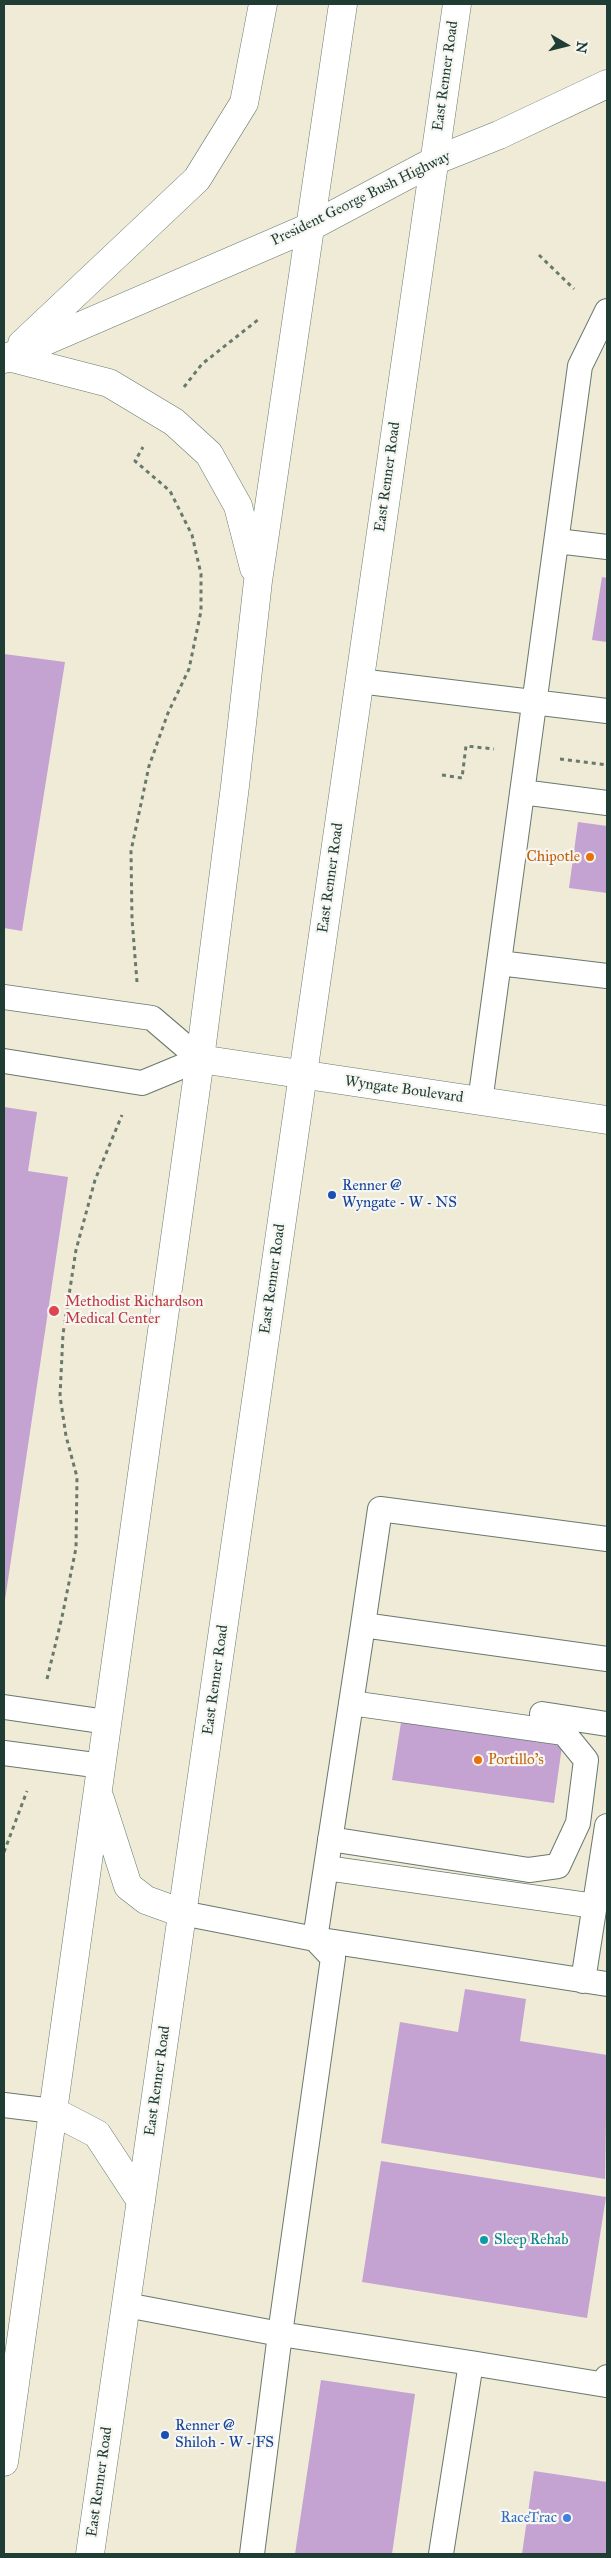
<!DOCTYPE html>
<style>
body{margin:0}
#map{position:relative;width:611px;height:2558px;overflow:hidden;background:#efebd7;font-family:"IM FELL Great Primer",serif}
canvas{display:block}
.frame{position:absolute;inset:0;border:5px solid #1f3d34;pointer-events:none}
.north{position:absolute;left:541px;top:20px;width:50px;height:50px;-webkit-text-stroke:4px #f6f6f2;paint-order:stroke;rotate:98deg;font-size:14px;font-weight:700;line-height:20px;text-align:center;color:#1f3d34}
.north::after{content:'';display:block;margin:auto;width:18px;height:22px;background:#1f3d34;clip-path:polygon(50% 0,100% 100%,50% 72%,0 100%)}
</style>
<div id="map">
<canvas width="611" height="2558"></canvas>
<div class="frame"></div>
<div class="north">N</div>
</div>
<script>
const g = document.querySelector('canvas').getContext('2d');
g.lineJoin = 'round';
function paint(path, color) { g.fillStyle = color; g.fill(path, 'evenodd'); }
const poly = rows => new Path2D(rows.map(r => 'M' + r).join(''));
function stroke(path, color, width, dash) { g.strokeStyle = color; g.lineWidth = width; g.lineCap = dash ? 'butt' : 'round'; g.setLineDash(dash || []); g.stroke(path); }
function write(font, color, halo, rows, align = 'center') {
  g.font = font + ' "IM FELL Great Primer",serif'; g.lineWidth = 4.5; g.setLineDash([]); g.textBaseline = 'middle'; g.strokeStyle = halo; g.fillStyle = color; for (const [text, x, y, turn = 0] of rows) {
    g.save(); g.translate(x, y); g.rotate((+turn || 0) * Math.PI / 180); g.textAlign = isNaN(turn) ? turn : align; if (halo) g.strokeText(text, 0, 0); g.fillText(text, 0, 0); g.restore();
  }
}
const building = poly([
 [602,577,607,578,607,642,592,640],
 [4,654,65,662,22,931,4,928],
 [578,822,607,826,607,893,569,888],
 [4,1107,37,1112,28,1171,68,1177,5,1600],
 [402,1716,563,1739,554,1803,392,1780],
 [465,1989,526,1999,520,2041,607,2055,605,2179,381,2143,400,2022,458,2032],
 [381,2161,606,2197,587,2318,362,2282],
 [321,2380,415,2394,392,2554,295,2554],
 [534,2471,607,2482,607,2554,522,2554]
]);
const path = poly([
 [539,255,574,289],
 [184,387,202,364,259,319],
 [560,759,607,765],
 [442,775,462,778,466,746,494,749],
 [137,982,132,919,131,851,149,766,168,713,189,669,201,611,201,574,192,535,170,491,135,461,143,447],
 [47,1679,62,1617,76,1548,77,1477,66,1436,60,1396,63,1334,76,1250,95,1180,122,1115],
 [4,1852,27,1791]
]);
const service = poly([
 [557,541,607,547],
 [359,681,607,711],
 [522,792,607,803],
 [499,963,607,976],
 [4,997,152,1018,200,1059,142,1083,4,1061],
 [480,1102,580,366,607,311],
 [607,1539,380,1509,363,1625,607,1659],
 [363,1625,315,1939,607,1984],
 [4,1707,107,1722],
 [542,1714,607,1724],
 [4,1753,102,1766],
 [330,1839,529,1870,558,1866,578,1823,586,1760,564,1733,351,1703],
 [326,1868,595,1906],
 [182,1913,315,1939,333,1958,280,2334,252,2554],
 [583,1981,607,1826],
 [4,2105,53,2111],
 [126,2305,280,2334,471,2363,441,2554],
 [471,2363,606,2385,607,2377]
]);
const minor = poly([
 [200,1059,607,1120]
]);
const secondary = poly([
 [22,344,197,179,244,103,263,4],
 [8,357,109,383,174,422,209,454,238,506,254,568],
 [4,359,312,226,434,161,499,135,607,84],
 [100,1799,128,1886,146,1900,182,1913],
 [53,2111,97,2134,141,2201],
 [4,2462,200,1059,235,786,258,581,343,4],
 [90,2554,457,4]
]);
const markers = [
 [590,857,5,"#e8710a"],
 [332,1195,5,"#1a4fb4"],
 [54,1311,6,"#e0444e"],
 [478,1760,5,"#e8710a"],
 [484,2240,5,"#0f9aa8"],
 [165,2435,5,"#1a4fb4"],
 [567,2518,5,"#3f7fe0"]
];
const streetNames = [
 ["East Renner Road",446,76,-82],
 ["President George Bush Highway",361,199,-26],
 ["East Renner Road",388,477,-82],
 ["East Renner Road",331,878,-82],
 ["Wyngate Boulevard",404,1090,8],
 ["East Renner Road",273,1279,-82],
 ["East Renner Road",216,1680,-82],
 ["East Renner Road",158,2081,-82],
 ["East Renner Road",100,2482,-82]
];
const foodNames = [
 ["Chipotle",580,857],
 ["Portillo's",488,1760,"left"]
];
const transitNames = [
 ["Renner @",342,1186],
 ["Wyngate - W - NS",342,1203],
 ["Renner @",175,2426],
 ["Shiloh - W - FS",175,2443]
];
const healthNames = [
 ["Methodist Richardson",65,1302],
 ["Medical Center",65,1319]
];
const cultureNames = [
 ["Sleep Rehab",494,2240]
];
const shopNames = [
 ["RaceTrac",557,2518]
];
paint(building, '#c4a2d1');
stroke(service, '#687a6d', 26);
stroke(minor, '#687a6d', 29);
stroke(secondary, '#687a6d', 29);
stroke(path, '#687a6d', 3, [4, 4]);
stroke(service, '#fff', 24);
stroke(minor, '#fff', 28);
stroke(secondary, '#fff', 28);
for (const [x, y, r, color] of markers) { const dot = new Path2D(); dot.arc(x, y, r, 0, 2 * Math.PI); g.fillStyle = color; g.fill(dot); stroke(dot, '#f6f6f2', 2); }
write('15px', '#1f3d34', '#f6f6f2', streetNames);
write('15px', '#c56008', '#f6f6f2', foodNames, 'right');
write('15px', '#164399', '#f6f6f2', transitNames, 'left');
write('15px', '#be3a42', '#f6f6f2', healthNames, 'left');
write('15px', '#0d838f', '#f6f6f2', cultureNames, 'left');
write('15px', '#366cbe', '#f6f6f2', shopNames, 'right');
</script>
